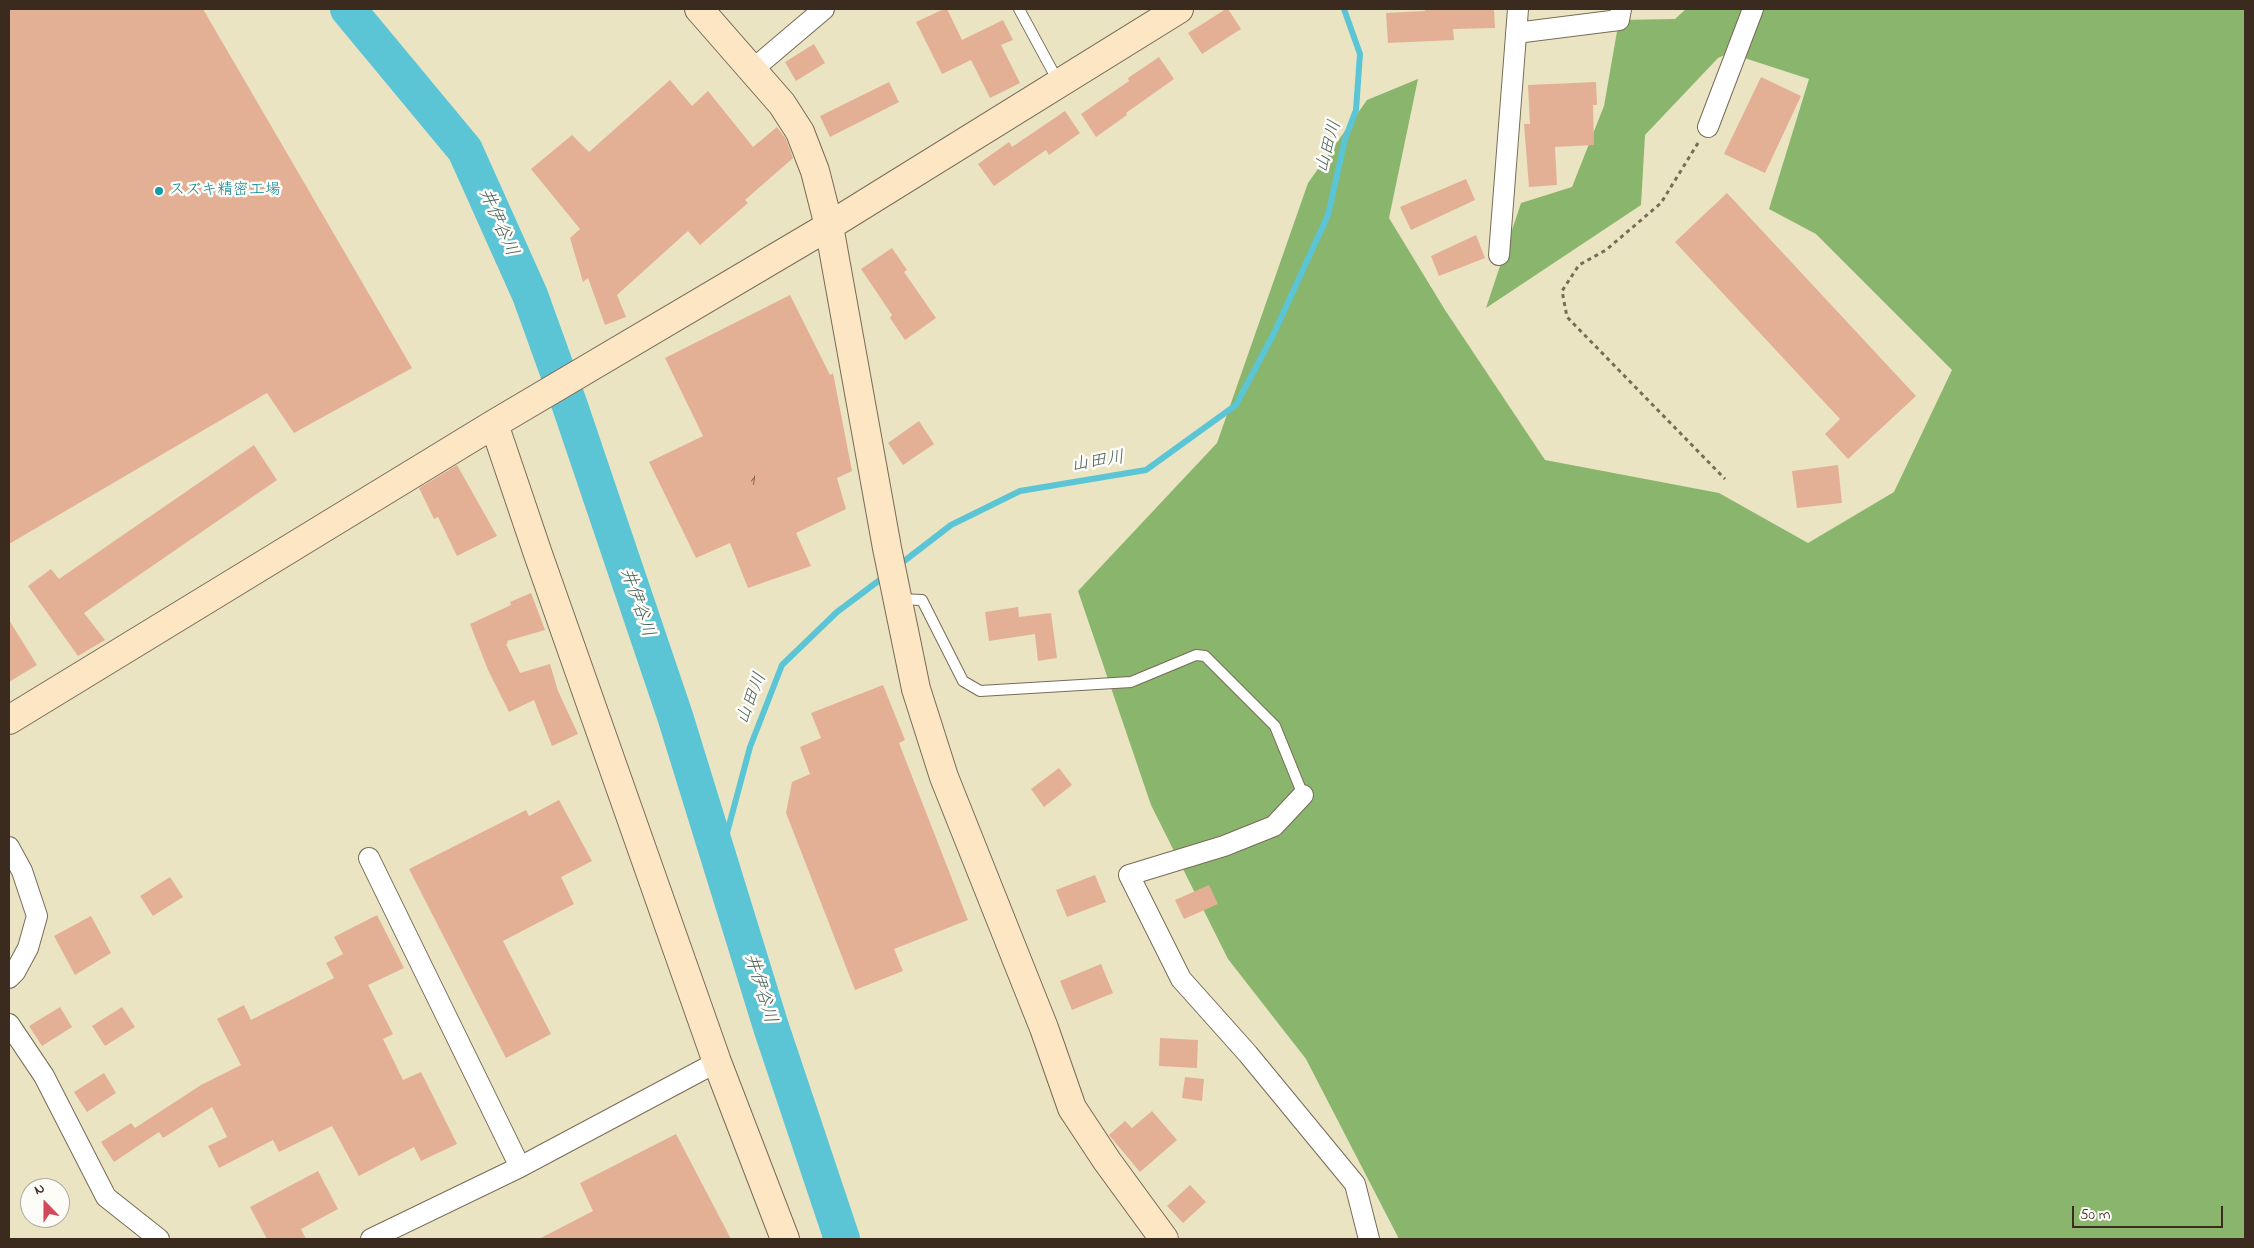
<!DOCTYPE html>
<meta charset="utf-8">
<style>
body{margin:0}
#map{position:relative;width:2254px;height:1248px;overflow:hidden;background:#eae4c3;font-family:"Indie Flower",sans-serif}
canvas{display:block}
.frame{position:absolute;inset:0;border:10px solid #3b2a1e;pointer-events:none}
.north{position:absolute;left:20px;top:1178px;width:50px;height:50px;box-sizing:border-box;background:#fdfcf7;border:1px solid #afa8a0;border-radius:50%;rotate:338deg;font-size:14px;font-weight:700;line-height:20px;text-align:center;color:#3b2a1e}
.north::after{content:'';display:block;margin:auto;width:18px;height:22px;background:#d1495b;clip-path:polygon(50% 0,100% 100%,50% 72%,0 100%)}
.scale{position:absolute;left:2072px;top:1206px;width:151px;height:22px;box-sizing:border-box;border:2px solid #3b2a1e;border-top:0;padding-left:6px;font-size:15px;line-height:18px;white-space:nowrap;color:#3b2a1e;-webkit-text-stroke:4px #fdfcf7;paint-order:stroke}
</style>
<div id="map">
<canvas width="2254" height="1248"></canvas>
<div class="frame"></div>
<div class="north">N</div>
<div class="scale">50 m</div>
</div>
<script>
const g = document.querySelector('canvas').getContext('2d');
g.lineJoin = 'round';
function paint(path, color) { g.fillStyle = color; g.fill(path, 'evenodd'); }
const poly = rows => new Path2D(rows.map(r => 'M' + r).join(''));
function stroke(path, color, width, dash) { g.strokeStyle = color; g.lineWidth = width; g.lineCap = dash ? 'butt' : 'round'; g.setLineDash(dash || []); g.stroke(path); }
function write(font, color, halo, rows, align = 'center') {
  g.font = font + ' "Indie Flower","Klee One",sans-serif'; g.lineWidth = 5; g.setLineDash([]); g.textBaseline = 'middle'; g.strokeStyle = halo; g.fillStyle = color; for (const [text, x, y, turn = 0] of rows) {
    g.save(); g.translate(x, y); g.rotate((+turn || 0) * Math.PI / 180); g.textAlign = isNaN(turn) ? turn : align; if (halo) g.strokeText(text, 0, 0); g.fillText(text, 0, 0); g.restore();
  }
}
const forest = poly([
 [1686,9,2245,9,2245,1239,1399,1239,1306,1059,1228,959,1151,805,1078,591,1217,443,1308,183,1367,100,1418,79,1389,218,1445,310,1545,460,1719,493,1808,543,1894,492,1952,370,1816,234,1769,209,1809,79,1729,53,1718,58,1645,135,1641,205,1486,308,1521,203,1572,187,1604,106,1619,20,1675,19]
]);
const stream = poly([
 [899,565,951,525,1020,491,1146,470,1236,405,1274,333,1328,215,1345,139,1356,110,1360,54,1344,9],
 [720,859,750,747,782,665,837,612,885,576]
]);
const river = poly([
 [348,9,465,150,530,295,570,406,675,716,771,1027,842,1239]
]);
const building = poly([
 [9,9,203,9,412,368,294,433,267,393,9,544],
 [944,9,947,9,962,40,1003,20,1013,40,1001,45,1020,83,990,98,971,60,942,74,916,22],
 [1226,9,1228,9,1241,29,1202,54,1188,33],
 [1425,9,1494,9,1495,28,1453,29,1454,40,1388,43,1386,13,1425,11],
 [814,44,825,63,796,81,785,62],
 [1159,57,1174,79,1126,113,1127,115,1096,137,1081,114,1129,81,1128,78],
 [1761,77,1801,96,1765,173,1724,154],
 [670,80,692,106,708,91,753,147,777,127,786,139,793,158,745,200,748,203,700,245,688,231,617,295,626,317,605,325,588,278,583,282,570,238,580,229,531,169,572,135,589,152],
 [889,82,899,102,830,137,820,116],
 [1596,82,1597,105,1593,105,1594,145,1555,147,1557,185,1529,187,1524,124,1530,124,1528,85],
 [1065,111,1080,133,1049,155,1046,150,994,186,978,164,1009,142,1012,147],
 [1466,179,1475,200,1411,230,1400,207],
 [1727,193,1916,396,1848,459,1825,434,1840,419,1675,242],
 [1476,235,1485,258,1439,276,1431,256],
 [892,248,907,270,904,272,936,318,905,340,890,318,892,315,861,269],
 [790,295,830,375,833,373,852,471,837,478,846,509,796,533,811,566,748,588,730,543,696,558,649,462,703,436,665,358],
 [919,421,934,444,903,465,888,443],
 [254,445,277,480,84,613,105,640,78,656,28,586,51,569,59,579],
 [457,465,497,536,457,556,438,517,434,519,419,488],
 [1838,465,1842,503,1797,508,1792,471],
 [531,593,545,630,507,641,508,643,506,644,520,673,550,664,558,691,578,734,552,746,534,700,509,712,488,670,470,624,511,605,510,602],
 [1018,607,1019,617,1051,613,1057,658,1038,661,1035,634,989,641,985,612],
 [9,620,37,665,9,682],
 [883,685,905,740,899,743,968,920,894,949,903,971,855,990,786,813,792,782,810,774,800,747,821,738,811,713],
 [1059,768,1072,785,1044,807,1031,789],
 [559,800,592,861,561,877,574,904,503,941,551,1034,506,1058,409,869,526,810,529,816],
 [1095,875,1106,902,1067,917,1056,890],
 [170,877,183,897,153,916,140,896],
 [1209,885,1218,904,1184,919,1175,900],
 [377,915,404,968,368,985,393,1034,383,1039,403,1080,421,1072,457,1144,421,1161,414,1147,359,1176,332,1126,279,1152,273,1140,219,1168,208,1146,227,1137,212,1107,163,1138,159,1132,114,1162,101,1142,131,1123,135,1128,201,1085,241,1065,217,1019,244,1005,251,1020,334,978,326,963,343,954,334,937],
 [91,916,111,953,75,975,54,936],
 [1101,964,1113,993,1072,1010,1060,981],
 [60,1007,72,1027,42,1046,29,1026],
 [122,1007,135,1027,105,1046,92,1026],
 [1160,1038,1198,1040,1197,1068,1159,1066],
 [104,1073,116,1093,87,1112,74,1092],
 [1185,1077,1204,1079,1202,1101,1182,1098],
 [1152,1111,1177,1140,1140,1172,1109,1135,1125,1121,1132,1128],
 [676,1134,731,1239,539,1239,593,1211,580,1183],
 [318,1171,338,1209,301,1229,306,1239,267,1239,250,1207],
 [1190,1185,1206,1202,1183,1223,1167,1206]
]);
const path = poly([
 [1698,143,1661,203,1606,250,1579,265,1562,291,1567,317,1725,479]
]);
const lane = poly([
 [1019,9,1059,83],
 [898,599,922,600,963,681,980,691,1131,682,1196,655,1205,656,1275,726,1303,795]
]);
const street = poly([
 [1516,33,1619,20,1621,9],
 [752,70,824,9],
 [1708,127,1753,9],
 [1499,255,1518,9],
 [1303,795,1274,826,1224,846,1129,875,1181,979,1248,1054,1355,1184,1369,1239],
 [9,847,22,871,37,916,28,948,15,972,9,978],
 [369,858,520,1167],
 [9,1024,44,1076,106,1197,159,1239],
 [371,1239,520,1167,717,1062]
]);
const secondary = poly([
 [699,9,782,104,800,132,815,171,829,226,887,548,916,689,944,777,1044,1028,1072,1108,1107,1161,1164,1239],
 [494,424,538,554,717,1062,785,1239],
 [9,720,494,424,829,226,1179,9]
]);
const markers = [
 [159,191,5,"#0f9aa8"]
];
const numberNames = [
 ["1",753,482]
];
const cultureNames = [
 ["スズキ精密工場",169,191]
];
const waterNames = [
 ["山田川",1330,147,-74],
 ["井伊谷川",497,223,66],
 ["山田川",1098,463,-9],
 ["井伊谷川",636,603,71],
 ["山田川",753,699,-69],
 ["井伊谷川",759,989,73]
];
paint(forest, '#89b56c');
stroke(stream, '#5bc5d6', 6);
stroke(river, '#5bc5d6', 36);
paint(building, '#e4b095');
stroke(lane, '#786b58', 12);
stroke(street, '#786b58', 22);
stroke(secondary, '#786b58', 30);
stroke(path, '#786b58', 3, [4, 4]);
stroke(lane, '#fff', 10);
stroke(street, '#fff', 20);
stroke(secondary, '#fce6c4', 28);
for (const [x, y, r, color] of markers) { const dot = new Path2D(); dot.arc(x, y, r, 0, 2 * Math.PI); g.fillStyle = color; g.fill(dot); stroke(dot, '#fdfcf7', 2); }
write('14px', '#654c3c', null, numberNames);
write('16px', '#0d838f', '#fdfcf7', cultureNames, 'left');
write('italic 18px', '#46605e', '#fdfcf7', waterNames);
</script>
